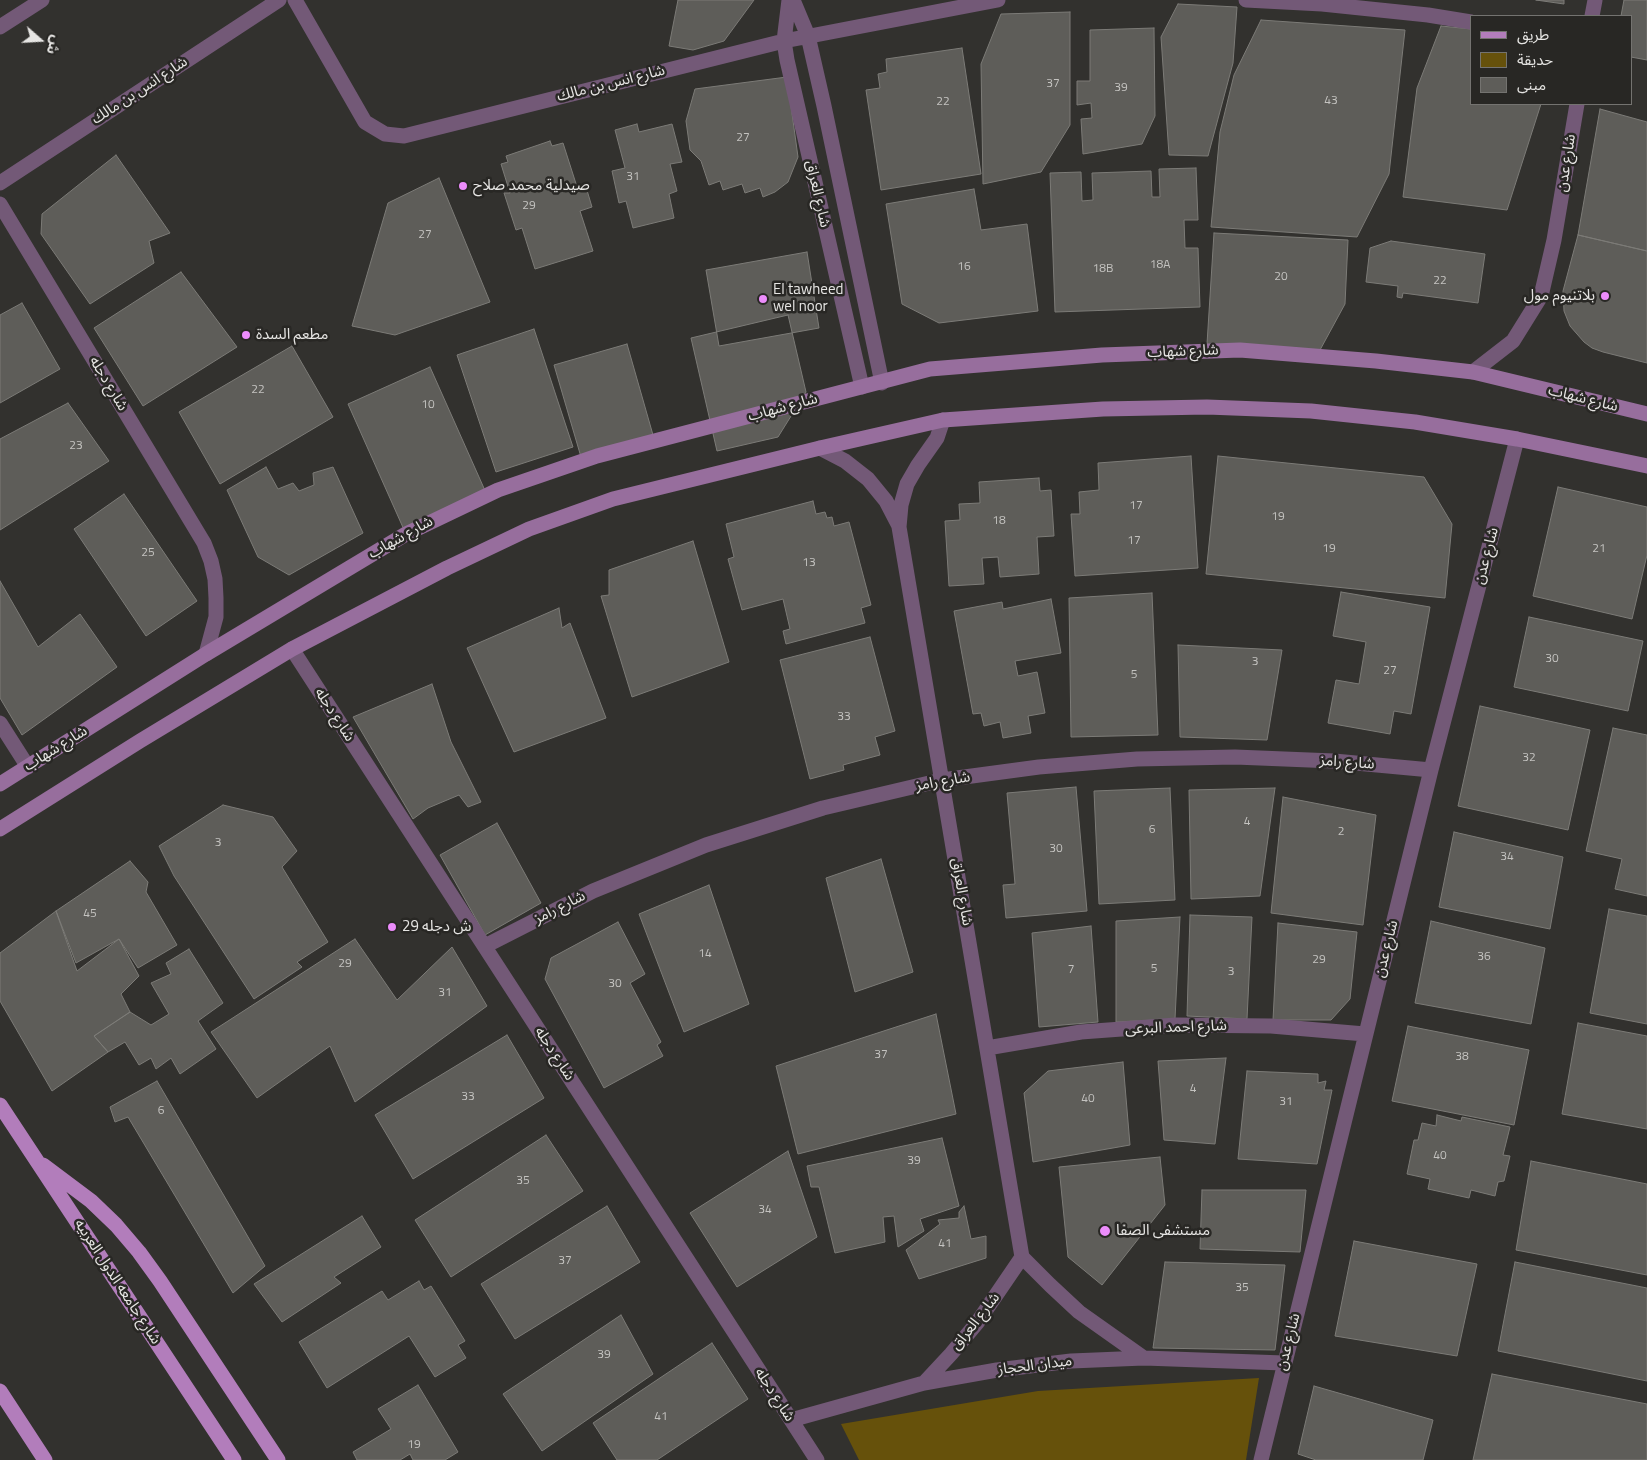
<!DOCTYPE html>
<meta charset="utf-8">
<style>
body{margin:0}
#map{position:relative;width:1647px;height:1460px;overflow:hidden;background:#32312e;font-family:"Titillium Web","Noto Sans Arabic",sans-serif}
canvas{display:block}
.legend{position:absolute;left:1470px;top:15px;width:162px;height:90px;box-sizing:border-box;background:#282724;border:1px solid #747370;margin:0;padding:6px 9px;list-style:none;font-size:15px;color:#e6e5e3}
.legend li{display:flex;align-items:center;gap:10px;height:25px}
.legend b{width:25px;border:1px solid #747370}
.north{position:absolute;left:15px;top:15px;width:50px;height:50px;-webkit-text-stroke:4px #282724;paint-order:stroke;rotate:109deg;font-size:14px;font-weight:700;line-height:20px;text-align:center;color:#e6e5e3}
.north::after{content:'';display:block;margin:auto;width:18px;height:22px;background:#e6e5e3;clip-path:polygon(50% 0,100% 100%,50% 72%,0 100%)}
</style>
<div id="map">
<canvas width="1647" height="1460"></canvas>
<ul class="legend">
<li><b style="height:6px;background:#b27dbb"></b>طريق</li>
<li><b style="height:14px;background:#66510b"></b>حديقة</li>
<li><b style="height:14px;background:#5e5d59"></b>مبنى</li>
</ul>
<div class="north">ش</div>
</div>
<script>
const g = document.querySelector('canvas').getContext('2d');
g.lineJoin = 'round';
function paint(path, color) { g.fillStyle = color; g.fill(path, 'evenodd'); }
const poly = rows => new Path2D(rows.map(r => 'M' + r).join(''));
function stroke(path, color, width, dash) { g.strokeStyle = color; g.lineWidth = width; g.lineCap = dash ? 'butt' : 'round'; g.setLineDash(dash || []); g.stroke(path); }
function write(font, color, halo, rows, align = 'center') {
  g.font = font + ' "Titillium Web","Noto Sans Arabic",sans-serif'; g.lineWidth = 5; g.setLineDash([]); g.textBaseline = 'middle'; g.strokeStyle = halo; g.fillStyle = color; for (const [text, x, y, turn = 0] of rows) {
    g.save(); g.translate(x, y); g.rotate((+turn || 0) * Math.PI / 180); g.textAlign = isNaN(turn) ? turn : align; if (halo) g.strokeText(text, 0, 0); g.fillText(text, 0, 0); g.restore();
  }
}
const green = poly([
 [1259,1378,1246,1460,859,1460,841,1424,1038,1391]
]);
const building = poly([
 [678,0,754,0,724,41,693,50,669,46,678,0],
 [1536,0,1564,0,1564,4,1536,0],
 [1624,0,1647,0,1647,60,1631,57,1631,16,1621,16,1624,0],
 [1178,4,1237,7,1233,63,1208,156,1169,155,1161,37,1178,4],
 [1070,12,1070,125,1041,172,983,184,981,64,1001,14,1070,12],
 [1261,20,1405,30,1389,174,1357,237,1211,227,1220,132,1234,75,1261,20],
 [1441,26,1471,29,1471,104,1541,104,1507,210,1403,197,1417,88,1441,26],
 [1154,28,1155,116,1142,144,1083,154,1081,119,1092,118,1091,103,1077,105,1077,81,1090,81,1090,30,1154,28],
 [962,48,981,174,881,190,866,90,880,88,878,74,887,72,886,59,962,48],
 [787,77,798,157,788,182,775,192,763,197,760,188,745,193,742,184,723,190,720,181,709,185,701,161,690,150,686,121,695,89,787,77],
 [1600,109,1647,122,1647,251,1578,235,1600,109],
 [637,124,639,132,672,124,682,162,670,164,677,191,669,194,674,218,633,228,626,201,619,203,612,171,625,168,615,130,637,124],
 [550,141,552,146,563,143,578,190,586,187,592,207,580,211,593,251,535,269,522,228,516,230,504,193,510,193,501,164,508,162,506,156,550,141],
 [116,155,170,233,149,241,154,263,90,304,41,234,42,214,116,155],
 [1196,168,1198,220,1184,220,1185,248,1198,248,1200,307,1055,312,1050,173,1081,172,1082,201,1093,200,1092,173,1151,171,1152,197,1160,197,1159,169,1196,168],
 [439,178,490,302,395,335,352,326,388,203,439,178],
 [974,189,981,230,1027,224,1038,311,939,323,902,304,886,204,974,189],
 [1214,233,1348,240,1345,304,1320,350,1207,344,1214,233],
 [1578,235,1647,251,1647,363,1603,352,1592,348,1584,342,1570,326,1564,311,1563,291,1578,235],
 [1391,241,1485,254,1478,303,1403,293,1402,298,1397,297,1398,286,1366,282,1370,248,1391,241],
 [807,252,819,328,719,346,706,270,807,252],
 [181,272,237,347,143,406,94,328,181,272],
 [22,303,60,369,0,403,0,315,22,303],
 [788,315,806,392,778,437,717,451,691,338,788,315],
 [534,329,573,447,496,472,457,355,534,329],
 [627,344,653,435,581,457,554,365,627,344],
 [292,346,333,417,220,484,179,412,292,346],
 [430,367,487,495,405,532,348,404,430,367],
 [68,403,109,461,0,530,0,439,68,403],
 [1191,456,1198,568,1075,576,1071,514,1080,514,1079,492,1099,490,1098,463,1191,456],
 [1218,456,1424,477,1452,524,1445,598,1206,574,1218,456],
 [266,467,278,489,293,483,299,491,314,485,313,473,333,467,363,533,289,575,258,557,227,490,266,467],
 [1039,478,1040,491,1051,490,1054,536,1037,537,1039,574,1000,577,998,557,982,558,984,584,949,586,945,521,960,520,959,504,980,503,979,482,1039,478],
 [1558,487,1647,507,1647,555,1632,619,1533,596,1558,487],
 [124,494,197,601,146,636,74,529,124,494],
 [813,501,816,514,825,512,827,518,832,517,834,526,849,522,871,605,861,608,865,623,786,644,783,631,790,629,783,599,742,610,728,559,734,557,726,524,813,501],
 [693,541,729,662,632,697,601,596,609,595,609,570,693,541],
 [0,581,38,647,80,614,117,667,22,735,0,698,0,581],
 [1341,592,1430,607,1411,714,1394,711,1390,734,1328,723,1336,680,1359,684,1366,642,1333,636,1341,592],
 [1152,593,1158,735,1071,737,1069,598,1152,593],
 [1051,599,1061,653,1015,661,1018,676,1037,672,1045,713,1028,716,1031,733,1003,738,1000,722,984,726,981,713,973,714,954,611,1002,602,1003,609,1051,599],
 [559,608,562,628,570,623,606,718,514,752,467,648,559,608],
 [1529,617,1643,641,1628,711,1514,687,1529,617],
 [870,637,895,731,875,737,880,755,843,765,844,770,810,779,780,660,870,637],
 [1178,645,1282,650,1267,740,1180,737,1178,645],
 [432,684,451,742,481,802,468,807,459,795,428,808,413,819,353,717,432,684],
 [1480,706,1590,730,1568,830,1458,806,1480,706],
 [1613,728,1647,735,1647,896,1615,889,1622,859,1586,851,1613,728],
 [1076,787,1087,911,1006,918,1003,885,1015,884,1007,793,1076,787],
 [1170,788,1175,900,1099,904,1094,791,1170,788],
 [1275,788,1260,896,1191,899,1189,790,1275,788],
 [1283,797,1376,815,1363,925,1271,913,1283,797],
 [223,805,273,817,297,851,282,867,328,942,297,962,302,967,254,999,174,876,159,846,223,805],
 [497,823,541,903,485,935,440,855,497,823],
 [1454,832,1563,857,1550,929,1439,907,1454,832],
 [881,859,913,972,855,992,826,878,881,859],
 [130,861,148,882,146,892,177,945,138,968,119,939,76,963,56,911,130,861],
 [709,885,749,1004,684,1032,639,914,709,885],
 [1609,909,1647,916,1647,1024,1590,1013,1609,909],
 [56,911,77,971,119,939,139,976,121,994,130,1012,94,1036,108,1052,52,1091,0,1001,0,953,56,911],
 [1190,915,1252,917,1247,1019,1187,1016,1190,915],
 [1180,917,1175,1019,1116,1022,1116,921,1180,917],
 [1431,921,1545,948,1531,1024,1415,1003,1431,921],
 [618,922,645,974,630,983,661,1042,657,1045,663,1056,604,1088,545,979,551,958,618,922],
 [1278,923,1357,932,1350,999,1331,1020,1273,1020,1278,923],
 [1091,926,1098,1022,1039,1027,1032,933,1091,926],
 [355,939,397,1000,452,947,487,1006,355,1102,330,1046,257,1098,211,1032,355,939],
 [189,949,223,1003,198,1021,216,1049,180,1074,171,1058,156,1069,151,1058,139,1065,125,1042,108,1052,94,1036,130,1012,151,1025,169,1014,151,983,171,974,166,963,189,949],
 [936,1014,956,1114,798,1154,776,1066,936,1014],
 [1578,1023,1647,1036,1647,1129,1562,1114,1578,1023],
 [1408,1026,1529,1050,1514,1125,1392,1101,1408,1026],
 [507,1035,544,1098,413,1179,375,1115,507,1035],
 [1226,1058,1215,1144,1164,1140,1158,1061,1226,1058],
 [1123,1062,1130,1145,1033,1162,1024,1093,1048,1071,1123,1062],
 [1247,1071,1318,1074,1318,1083,1326,1081,1324,1090,1332,1090,1317,1164,1238,1159,1247,1071],
 [157,1081,265,1266,233,1293,128,1117,115,1122,110,1107,157,1081],
 [1437,1115,1461,1121,1462,1117,1510,1127,1503,1155,1510,1156,1504,1181,1498,1182,1495,1196,1471,1190,1469,1198,1428,1189,1430,1179,1407,1174,1414,1140,1418,1140,1422,1123,1436,1126,1437,1115],
 [546,1135,583,1191,451,1277,415,1220,546,1135],
 [942,1138,959,1206,920,1219,924,1231,898,1247,894,1216,883,1217,885,1242,835,1253,819,1187,811,1187,807,1166,942,1138],
 [788,1151,817,1237,737,1287,690,1213,788,1151],
 [1160,1157,1165,1205,1102,1285,1068,1257,1059,1167,1160,1157],
 [1531,1161,1647,1184,1647,1275,1516,1250,1531,1161],
 [1202,1190,1306,1190,1300,1252,1200,1249,1202,1190],
 [607,1206,640,1262,515,1339,481,1284,607,1206],
 [964,1206,971,1239,986,1236,986,1258,919,1279,906,1250,940,1224,938,1220,959,1218,959,1212,964,1206],
 [362,1216,381,1247,334,1277,341,1283,282,1322,254,1284,362,1216],
 [1354,1241,1477,1264,1457,1356,1335,1336,1354,1241],
 [1165,1262,1285,1265,1275,1350,1153,1348,1165,1262],
 [1515,1262,1647,1288,1647,1381,1498,1351,1515,1262],
 [419,1281,424,1290,431,1286,465,1341,458,1345,466,1358,435,1377,409,1336,327,1388,299,1342,382,1291,388,1300,419,1281],
 [621,1315,653,1374,542,1451,503,1394,621,1315],
 [712,1343,748,1399,657,1460,617,1460,593,1423,712,1343],
 [1492,1374,1647,1404,1647,1460,1473,1460,1492,1374],
 [418,1385,458,1452,445,1460,413,1460,410,1454,400,1460,357,1460,353,1452,391,1429,378,1409,418,1385],
 [1314,1386,1433,1420,1423,1460,1316,1460,1298,1454,1314,1386]
]);
const street = poly([
 [295,0,365,122,385,134,404,136,784,41,998,0],
 [789,0,784,41,787,60,862,387],
 [793,0,808,36,824,106,882,383],
 [1246,0,1322,4,1428,15,1471,22],
 [1592,16,1595,0],
 [0,27,42,0],
 [0,183,279,0],
 [0,204,204,543,211,561,215,579,216,598,216,617,206,654],
 [1473,372,1513,341,1541,296,1554,240,1577,104],
 [943,420,937,438,918,465,907,484,901,505,899,527,1022,1257,1050,1285,1079,1312,1144,1358],
 [820,448,845,461,868,479,886,501,899,526],
 [292,649,817,1460],
 [0,723,28,767],
 [485,946,593,891,706,845,823,808,942,780,1039,767,1137,759,1235,757,1334,761,1431,770],
 [987,1048,1081,1032,1176,1025,1271,1026,1365,1034],
 [924,1383,951,1354,977,1323,1022,1257],
 [791,1420,924,1383,997,1370,1071,1361,1144,1358,1284,1363],
 [1261,1460,1431,770,1517,439]
]);
const secondary = poly([
 [0,784,206,654,406,534,498,490,597,456,930,369,1102,355,1240,350,1376,361,1473,372,1647,414],
 [0,829,140,741,292,649,447,568,529,529,613,499,820,448,943,420,1103,409,1207,407,1311,411,1415,422,1517,439,1647,466]
]);
const primary = poly([
 [0,1105,234,1460],
 [43,1165,91,1201,116,1225,139,1252,160,1281,278,1460],
 [0,1391,45,1460]
]);
const markers = [
 [463,186,5,"#ec8cfb"],
 [1605,296,5,"#ec8cfb"],
 [763,299,5,"#ec8cfb"],
 [246,335,5,"#ec8cfb"],
 [392,927,5,"#ec8cfb"],
 [1105,1231,6,"#ec8cfb"]
];
const numberNames = [
 ["37",1053,84],
 ["39",1121,88],
 ["43",1331,101],
 ["22",943,102],
 ["27",743,138],
 ["31",633,177],
 ["29",529,206],
 ["27",425,235],
 ["18A",1160,265],
 ["16",964,267],
 ["18B",1103,269],
 ["20",1281,277],
 ["22",1440,281],
 ["22",258,390],
 ["10",428,405],
 ["23",76,446],
 ["17",1136,506],
 ["19",1278,517],
 ["18",999,521],
 ["17",1134,541],
 ["19",1329,549],
 ["21",1599,549],
 ["25",148,553],
 ["13",809,563],
 ["30",1552,659],
 ["3",1255,662],
 ["27",1390,671],
 ["5",1134,675],
 ["33",844,717],
 ["32",1529,758],
 ["4",1247,822],
 ["6",1152,830],
 ["2",1341,832],
 ["3",218,843],
 ["30",1056,849],
 ["34",1507,857],
 ["45",90,914],
 ["14",705,954],
 ["36",1484,957],
 ["29",1319,960],
 ["29",345,964],
 ["5",1154,969],
 ["7",1071,970],
 ["3",1231,972],
 ["30",615,984],
 ["31",445,993],
 ["37",881,1055],
 ["38",1462,1057],
 ["4",1193,1089],
 ["33",468,1097],
 ["40",1088,1099],
 ["31",1286,1102],
 ["6",161,1111],
 ["40",1440,1156],
 ["39",914,1161],
 ["35",523,1181],
 ["34",765,1210],
 ["41",945,1244],
 ["37",565,1261],
 ["35",1242,1288],
 ["39",604,1355],
 ["41",661,1417],
 ["19",414,1445]
];
const streetNames = [
 ["شارع انس بن مالك",611,84,-14],
 ["شارع انس بن مالك",140,91,-33],
 ["شارع عدن",1567,163,-81],
 ["شارع العراق",817,194,77],
 ["شارع شهاب",1183,352,-2],
 ["شارع دجله",108,384,59],
 ["شارع شهاب",1583,399,14],
 ["شارع شهاب",783,408,-15],
 ["شارع شهاب",401,538,-29],
 ["شارع عدن",1487,556,-75],
 ["شارع دجله",334,715,57],
 ["شارع شهاب",56,749,-32],
 ["شارع رامز",1347,763,4],
 ["شارع رامز",943,782,-10],
 ["شارع العراق",961,892,80],
 ["شارع رامز",560,908,-27],
 ["شارع عدن",1387,949,-76],
 ["شارع احمد البرعى",1176,1028,-2],
 ["شارع دجله",554,1054,57],
 ["شارع جامعه الدول العربيه",117,1282,57],
 ["شارع العراق",976,1322,-52],
 ["شارع عدن",1289,1342,-76],
 ["ميدان الحجاز",1035,1366,-7],
 ["شارع دجله",774,1395,57]
];
const poiNames = [
 ["صيدلية محمد صلاح",473,186],
 ["El tawheed",773,290],
 ["wel noor",773,307],
 ["بلاتنيوم مول",1595,296,"right"],
 ["مطعم السدة",256,335],
 ["29 ش دجله",402,927],
 ["مستشفى الصفا",1116,1231]
];
paint(green, '#66510b');
paint(building, '#5e5d59');
stroke(building, '#7c7b77', 1);
stroke(street, '#735977', 15);
stroke(secondary, '#976e9d', 15);
stroke(primary, '#b27dbb', 15);
for (const [x, y, r, color] of markers) { const dot = new Path2D(); dot.arc(x, y, r, 0, 2 * Math.PI); g.fillStyle = color; g.fill(dot); stroke(dot, '#282724', 2); }
write('12px', '#c4c3c0', null, numberNames);
write('15px', '#e6e5e3', '#282724', streetNames);
write('15px', '#e6e5e3', '#282724', poiNames, 'left');
</script>
